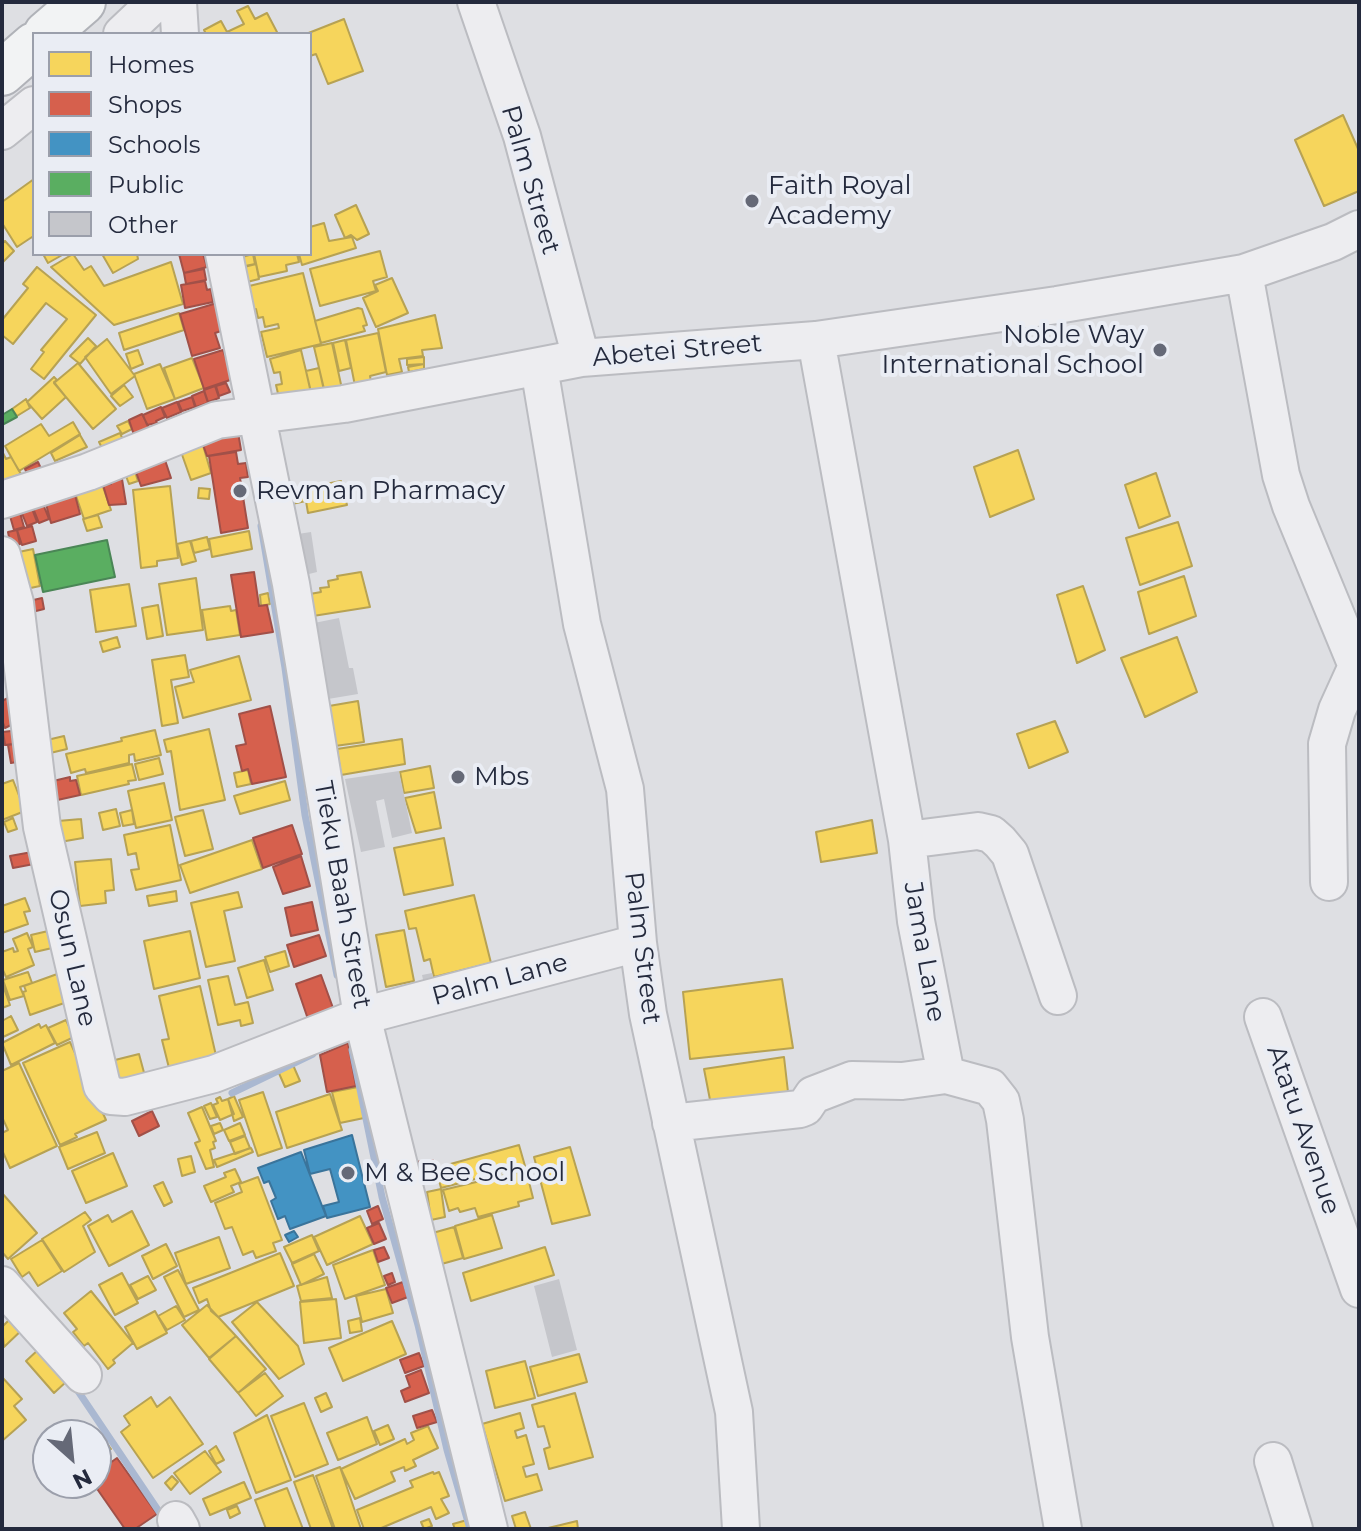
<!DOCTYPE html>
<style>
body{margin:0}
#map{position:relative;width:1361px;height:1531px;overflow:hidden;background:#dedfe3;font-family:Montserrat,sans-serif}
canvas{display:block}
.frame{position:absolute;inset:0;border:4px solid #242a3d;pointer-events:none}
.legend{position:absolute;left:32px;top:32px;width:280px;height:224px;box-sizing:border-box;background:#eaedf4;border:2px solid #9b9fab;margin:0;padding:10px 14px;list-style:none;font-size:24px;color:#242a3d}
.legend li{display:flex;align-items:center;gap:16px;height:40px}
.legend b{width:40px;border:2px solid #9b9fab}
.north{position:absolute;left:32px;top:1419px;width:80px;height:80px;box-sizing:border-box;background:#eaedf4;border:2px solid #9b9fab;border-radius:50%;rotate:153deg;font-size:22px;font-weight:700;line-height:32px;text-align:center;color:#242a3d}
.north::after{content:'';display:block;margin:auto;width:28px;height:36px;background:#656977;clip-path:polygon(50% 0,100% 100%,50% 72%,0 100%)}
</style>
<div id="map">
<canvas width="1361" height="1531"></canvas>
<div class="frame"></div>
<ul class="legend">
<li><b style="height:22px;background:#f6d55c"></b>Homes</li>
<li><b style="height:22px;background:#d6604d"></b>Shops</li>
<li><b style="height:22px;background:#4393c3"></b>Schools</li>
<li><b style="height:22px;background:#5aae61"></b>Public</li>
<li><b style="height:22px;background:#c5c6cb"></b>Other</li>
</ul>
<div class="north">N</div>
</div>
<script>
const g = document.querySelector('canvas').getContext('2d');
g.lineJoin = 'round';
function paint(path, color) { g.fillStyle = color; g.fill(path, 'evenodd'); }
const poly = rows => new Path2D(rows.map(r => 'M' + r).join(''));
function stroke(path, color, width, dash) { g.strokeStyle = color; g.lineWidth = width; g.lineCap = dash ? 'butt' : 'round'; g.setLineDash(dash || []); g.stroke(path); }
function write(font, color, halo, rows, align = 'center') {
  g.font = font + ' Montserrat,sans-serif'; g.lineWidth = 8; g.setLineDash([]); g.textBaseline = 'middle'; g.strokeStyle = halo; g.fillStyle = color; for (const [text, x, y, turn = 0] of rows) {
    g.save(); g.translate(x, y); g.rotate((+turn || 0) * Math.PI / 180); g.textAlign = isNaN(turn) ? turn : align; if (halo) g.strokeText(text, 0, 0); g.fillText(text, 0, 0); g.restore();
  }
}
const homes = poly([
 [248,6,255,19,267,13,278,34,206,34,204,30,221,21,227,32,244,24,237,11,248,6],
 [344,19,363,71,328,84,316,54,310,56,310,34,306,34,344,19],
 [1343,115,1359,151,1359,191,1324,206,1295,140,1343,115],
 [34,179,34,240,32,237,17,247,2,223,2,202,34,179],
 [356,205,369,234,357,240,351,235,345,238,335,215,356,205],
 [324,223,329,241,352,237,356,248,302,265,299,254,310,254,310,227,324,223],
 [5,241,14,251,2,263,2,244,5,241],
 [380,251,387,277,373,281,376,291,320,306,310,269,380,251],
 [43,254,64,254,48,263,43,254],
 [73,254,84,270,91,266,104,286,171,262,183,304,114,325,51,267,73,254],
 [102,254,137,254,138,259,113,273,102,254],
 [253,254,255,264,240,267,242,257,253,254],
 [254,254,297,254,299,262,286,265,287,271,259,277,254,254],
 [256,264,259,279,247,282,244,267,256,264],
 [37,267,96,315,44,379,31,369,44,352,41,350,67,319,46,303,13,344,2,335,2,320,28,288,23,284,37,267],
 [303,273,321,344,267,357,261,332,279,328,278,324,265,327,263,317,258,318,256,309,251,311,245,287,303,273],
 [392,278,408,313,376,327,363,298,378,291,375,285,392,278],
 [358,308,362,309,367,325,363,326,365,331,321,343,315,321,358,308],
 [179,313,184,330,124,350,119,333,179,313],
 [435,315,442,348,422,350,423,356,399,359,402,372,387,375,378,329,435,315],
 [378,333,386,372,370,376,372,387,356,391,346,340,378,333],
 [88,338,96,346,80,364,70,356,88,338],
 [107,339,135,376,111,394,85,357,107,339],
 [345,340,351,368,339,371,333,343,345,340],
 [332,343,342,389,325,393,314,347,332,343],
 [138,350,143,364,131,369,126,354,138,350],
 [301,350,311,392,279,398,276,385,282,384,280,372,274,373,270,359,301,350],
 [424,357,424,364,407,365,407,359,424,357],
 [192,358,204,388,175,399,164,368,192,358],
 [78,363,116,409,93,429,54,383,78,363],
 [160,364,175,399,147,409,134,374,160,364],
 [424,364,424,369,409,372,408,367,424,364],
 [319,368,325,395,311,393,306,371,319,368],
 [54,377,57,380,54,382,66,397,42,419,27,402,54,377],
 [124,385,133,397,120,406,111,396,124,385],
 [26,399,30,408,17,416,12,409,26,399],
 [128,421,132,429,122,434,117,426,128,421],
 [73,422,80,434,19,471,5,446,41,424,49,436,73,422],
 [120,433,124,442,103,450,99,442,120,433],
 [80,435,87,447,55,461,51,453,80,435],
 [202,442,211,473,191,480,180,449,202,442],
 [1018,450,1034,499,990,517,974,467,1018,450],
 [2,451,6,459,11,457,21,474,2,481,2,451],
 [135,472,138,481,129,484,126,476,135,472],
 [1156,473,1170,516,1139,528,1125,485,1156,473],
 [341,481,347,505,308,513,306,501,292,504,290,491,341,481],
 [102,484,111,510,84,519,75,493,102,484],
 [170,486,178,558,157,561,157,566,141,568,133,490,170,486],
 [199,488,210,489,209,499,198,498,199,488],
 [98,515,102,527,87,531,83,519,98,515],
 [1178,522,1192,566,1140,585,1126,538,1178,522],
 [249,531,252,549,212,557,209,539,249,531],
 [207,537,210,549,194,553,191,541,207,537],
 [190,541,196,561,182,565,177,544,190,541],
 [33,549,40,586,21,590,14,553,33,549],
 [361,572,370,607,313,616,310,594,321,592,320,588,329,587,328,581,338,579,337,576,361,572],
 [1184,576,1196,616,1149,634,1138,592,1184,576],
 [196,578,203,630,167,635,159,584,196,578],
 [129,584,136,626,96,632,90,590,129,584],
 [1083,586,1105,650,1077,663,1057,595,1083,586],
 [268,593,270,604,261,606,260,595,268,593],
 [158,605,163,636,147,639,142,608,158,605],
 [230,606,231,611,236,610,240,635,207,640,202,610,230,606],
 [117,637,120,647,103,652,100,642,117,637],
 [1177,637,1197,692,1145,717,1121,658,1177,637],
 [185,655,189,677,171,680,178,723,162,726,152,660,185,655],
 [239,656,251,700,183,718,175,687,194,682,190,670,239,656],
 [358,701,364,742,335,746,329,706,358,701],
 [1055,721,1068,752,1029,768,1017,734,1055,721],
 [209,729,225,800,180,810,171,751,167,752,164,740,209,729],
 [155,730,161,755,135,761,134,754,129,755,129,763,86,773,85,769,71,773,66,754,122,741,121,738,155,730],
 [64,736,67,749,46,754,43,741,64,736],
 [402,739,405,764,341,775,337,749,402,739],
 [159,758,163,774,139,780,135,764,159,758],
 [132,764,136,780,128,781,129,784,81,795,77,776,132,764],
 [430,766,434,788,404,793,400,772,430,766],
 [248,770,251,784,237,787,234,773,248,770],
 [13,780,25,811,2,820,2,784,13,780],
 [285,781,290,800,240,814,234,796,285,781],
 [164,783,172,820,136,828,128,791,164,783],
 [434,792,441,828,416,833,405,798,434,792],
 [116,809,120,826,103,830,99,813,116,809],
 [132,810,134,824,123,826,120,813,132,810],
 [203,810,213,849,185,856,175,817,203,810],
 [13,818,17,829,8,832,4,822,13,818],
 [81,819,83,838,60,842,58,821,81,819],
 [872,820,877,853,821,862,816,832,872,820],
 [170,825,181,880,136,890,131,870,139,869,136,853,128,855,124,835,170,825],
 [444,838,453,885,404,895,394,848,444,838],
 [252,840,262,869,190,893,180,865,252,840],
 [111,859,114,890,105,891,106,903,80,906,75,862,111,859],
 [176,891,177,901,149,906,147,896,176,891],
 [238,892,242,907,224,911,235,961,206,967,191,903,238,892],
 [474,895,491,963,434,977,430,959,424,961,416,928,409,929,405,911,474,895],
 [25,898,30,911,24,912,28,924,2,933,2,906,25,898],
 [61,928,65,945,35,952,31,935,61,928],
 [404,930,414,981,386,987,376,935,404,930],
 [190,931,200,978,154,989,144,941,190,931],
 [27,933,33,947,28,949,34,965,6,977,2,968,2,952,13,948,14,952,18,951,13,939,27,933],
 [285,951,289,966,270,972,265,957,285,951],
 [264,960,273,990,247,998,238,968,264,960],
 [28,972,32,983,20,987,24,996,10,1000,3,980,28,972],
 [60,973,70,1001,30,1015,23,992,26,991,24,986,60,973],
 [228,976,235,1005,248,1002,253,1023,241,1026,240,1020,218,1025,208,980,228,976],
 [782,979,793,1048,690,1059,683,992,782,979],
 [2,983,10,1005,2,1008,2,983],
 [200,986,217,1060,170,1072,162,1040,169,1039,159,996,200,986],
 [11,1016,18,1030,3,1037,2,1021,11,1016],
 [66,1020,74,1037,57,1045,48,1028,66,1020],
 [39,1024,41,1028,46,1025,55,1043,11,1065,2,1043,39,1024],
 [70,1042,106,1120,75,1134,77,1137,60,1145,23,1063,70,1042],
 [139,1054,146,1080,110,1090,103,1063,139,1054],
 [784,1057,788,1092,711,1105,704,1069,784,1057],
 [19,1063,57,1146,10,1168,2,1150,2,1133,8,1130,2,1117,2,1071,19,1063],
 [293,1065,300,1081,285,1087,278,1071,293,1065],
 [358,1087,364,1118,340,1123,332,1092,358,1087],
 [263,1092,282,1148,258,1156,239,1100,263,1092],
 [330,1094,342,1130,287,1148,276,1112,330,1094],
 [234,1096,243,1117,234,1121,228,1099,234,1096],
 [220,1097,222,1101,228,1099,234,1114,220,1120,213,1105,218,1103,216,1099,220,1097],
 [211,1103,217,1117,210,1119,204,1106,211,1103],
 [202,1107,216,1141,213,1142,215,1148,210,1150,214,1167,206,1169,195,1143,200,1141,188,1113,202,1107],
 [220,1123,223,1130,214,1134,211,1126,220,1123],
 [240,1123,245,1135,229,1141,224,1130,240,1123],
 [97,1132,105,1153,68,1169,59,1147,97,1132],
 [245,1136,250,1148,235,1154,230,1142,245,1136],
 [519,1145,525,1166,441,1188,436,1168,519,1145],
 [570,1147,590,1215,552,1224,534,1157,570,1147],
 [251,1148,253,1152,217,1167,214,1160,251,1148],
 [113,1153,127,1186,86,1203,72,1171,113,1153],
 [191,1156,195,1172,182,1176,178,1159,191,1156],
 [235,1169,241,1182,231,1186,234,1192,211,1202,204,1186,226,1177,224,1173,235,1169],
 [526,1170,533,1198,518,1202,519,1206,478,1217,475,1208,460,1212,458,1208,449,1211,443,1190,526,1170],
 [258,1177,282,1240,273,1243,276,1251,256,1258,253,1251,243,1255,232,1227,225,1229,215,1203,242,1192,239,1184,258,1177],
 [163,1182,172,1202,164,1206,154,1186,163,1182],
 [441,1189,445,1217,431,1220,427,1192,441,1189],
 [2,1193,37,1233,8,1259,2,1252,2,1193],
 [132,1211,149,1245,109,1266,88,1226,108,1215,112,1222,132,1211],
 [85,1212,91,1220,83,1226,95,1252,64,1272,42,1239,85,1212],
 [492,1215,502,1248,464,1259,455,1226,492,1215],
 [360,1216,373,1244,327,1265,314,1237,360,1216],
 [454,1227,463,1258,438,1265,429,1234,454,1227],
 [312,1235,319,1251,292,1263,284,1247,312,1235],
 [219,1237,230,1268,186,1284,175,1253,219,1237],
 [42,1240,62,1271,38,1286,29,1272,22,1277,11,1259,42,1240],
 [166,1244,177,1266,153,1279,142,1256,166,1244],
 [545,1247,554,1275,471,1301,463,1273,545,1247],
 [373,1250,385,1285,345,1299,333,1265,373,1250],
 [280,1253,294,1286,218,1317,211,1311,207,1299,199,1303,193,1288,280,1253],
 [314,1254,324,1274,301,1285,292,1264,314,1254],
 [178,1270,199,1310,184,1317,164,1277,178,1270],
 [122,1273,138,1303,115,1315,99,1285,122,1273],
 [148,1276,156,1290,138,1299,130,1285,148,1276],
 [327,1277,332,1298,301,1301,297,1286,327,1277],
 [386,1289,393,1313,362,1322,356,1296,386,1289],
 [91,1291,133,1343,113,1360,115,1363,108,1369,88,1343,84,1346,73,1332,77,1329,64,1313,91,1291],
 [336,1299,341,1338,304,1343,300,1302,336,1299],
 [257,1302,298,1346,304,1364,279,1379,232,1322,257,1302],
 [207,1305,236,1336,209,1358,182,1325,207,1305],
 [176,1306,185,1320,167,1330,158,1316,176,1306],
 [155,1311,167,1333,137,1349,125,1327,155,1311],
 [14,1315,25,1327,4,1347,2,1327,14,1315],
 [360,1318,362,1331,350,1333,348,1321,360,1318],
 [392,1321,406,1354,343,1381,329,1348,392,1321],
 [236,1336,266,1369,238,1393,209,1359,236,1336],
 [39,1349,67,1381,54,1393,26,1361,39,1349],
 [579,1354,587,1382,538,1396,530,1367,579,1354],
 [525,1361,535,1398,495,1408,486,1371,525,1361],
 [265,1373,283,1396,256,1416,238,1393,265,1373],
 [2,1377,22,1399,14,1406,26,1420,2,1441,2,1377],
 [326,1393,332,1407,321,1412,315,1398,326,1393],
 [575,1393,593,1457,549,1469,544,1449,550,1447,544,1426,538,1427,532,1405,575,1393],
 [151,1397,157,1407,170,1397,203,1444,153,1478,121,1432,130,1425,124,1416,151,1397],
 [304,1403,328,1464,295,1477,271,1416,304,1403],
 [520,1413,524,1428,515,1431,517,1438,526,1435,534,1464,523,1467,526,1477,537,1474,542,1490,505,1501,482,1424,520,1413],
 [267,1415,291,1480,256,1493,234,1433,267,1415],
 [367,1417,377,1444,338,1460,327,1433,367,1417],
 [388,1425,394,1439,380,1445,374,1431,388,1425],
 [428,1426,438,1448,413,1460,416,1466,405,1471,404,1467,391,1472,395,1481,355,1499,341,1469,405,1439,407,1444,414,1440,411,1433,428,1426],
 [97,1430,111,1449,96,1459,96,1435,90,1435,97,1430],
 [216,1446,224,1460,216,1464,209,1451,216,1446],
 [205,1451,221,1472,190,1494,174,1473,205,1451],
 [340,1467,361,1529,335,1529,316,1476,340,1467],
 [433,1472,434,1474,439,1472,449,1496,441,1499,449,1513,436,1519,431,1507,379,1529,364,1529,357,1510,413,1487,410,1481,433,1472],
 [313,1475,333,1529,311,1529,294,1482,313,1475],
 [172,1476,178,1482,171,1490,165,1483,172,1476],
 [244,1482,251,1498,210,1515,203,1499,244,1482],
 [287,1488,303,1529,266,1529,255,1500,287,1488],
 [237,1506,240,1513,230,1518,227,1510,237,1506],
 [525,1512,531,1529,516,1529,512,1516,525,1512],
 [429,1519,432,1526,424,1529,421,1522,429,1519],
 [467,1520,470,1529,455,1529,453,1524,467,1520],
 [577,1521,578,1529,544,1529,577,1521]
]);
const shops = poly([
 [179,254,203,254,207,267,184,273,179,254],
 [204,269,206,280,186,284,184,273,204,269],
 [205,281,207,290,211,289,213,302,185,308,181,285,205,281],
 [217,303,224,330,215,333,220,348,192,356,180,314,217,303],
 [223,350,233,379,204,389,194,359,223,350],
 [226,383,230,392,219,396,216,386,226,383],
 [215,386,219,398,208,402,204,390,215,386],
 [204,391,208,403,196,407,192,396,204,391],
 [192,397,195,407,182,411,178,402,192,397],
 [177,402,181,412,167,418,162,408,177,402],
 [161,407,165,417,156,421,157,423,147,425,143,415,161,407],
 [142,414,149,428,134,435,129,420,142,414],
 [237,426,241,450,207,456,202,442,237,426],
 [236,452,238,464,246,463,248,477,240,478,248,528,221,533,209,456,236,452],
 [164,457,171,478,141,486,135,469,154,465,152,462,164,457],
 [38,462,43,473,30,479,25,469,38,462],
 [122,479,126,504,109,505,103,485,111,484,110,480,122,479],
 [75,495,80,514,51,523,46,504,75,495],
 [43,504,49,519,39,523,33,508,43,504],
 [31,506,37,522,27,526,21,511,31,506],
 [20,513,24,527,14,530,10,516,20,513],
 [32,526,36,541,22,545,17,530,32,526],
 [17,530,20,544,11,547,8,532,17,530],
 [254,572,259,606,267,605,273,632,241,637,231,575,254,572],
 [42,598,44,609,28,613,25,602,42,598],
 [8,698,19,721,5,728,2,720,2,701,8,698],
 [270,706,286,777,252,784,248,769,242,771,236,746,246,744,239,714,270,706],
 [19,730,21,743,5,745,3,732,19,730],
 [24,742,28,760,11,763,8,745,24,742],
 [70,777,70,781,76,780,80,795,53,801,49,782,70,777],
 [292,825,302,854,263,868,253,838,292,825],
 [32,852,34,864,13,868,10,856,32,852],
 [301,856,310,886,283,894,273,867,301,856],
 [312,902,318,930,291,936,285,908,312,902],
 [319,935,326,956,294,967,287,945,319,935],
 [321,975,337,1019,311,1028,296,984,321,975],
 [348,1043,356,1086,327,1092,320,1055,348,1043],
 [152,1111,159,1126,139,1136,132,1121,152,1111],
 [433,1160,434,1172,416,1174,415,1162,433,1160],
 [378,1206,383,1219,372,1224,367,1211,378,1206],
 [379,1223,386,1239,374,1244,367,1228,379,1223],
 [384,1247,389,1258,378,1262,374,1250,384,1247],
 [392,1273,395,1282,388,1285,384,1276,392,1273],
 [403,1282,408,1297,392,1303,386,1288,403,1282],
 [419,1353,424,1366,405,1373,400,1360,419,1353],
 [421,1370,429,1393,405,1402,401,1391,410,1387,406,1376,421,1370],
 [432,1410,437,1422,417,1428,413,1416,432,1410],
 [117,1458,157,1514,135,1529,125,1529,93,1483,96,1483,96,1473,117,1458]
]);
const schools = poly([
 [352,1135,370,1207,327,1218,323,1206,339,1202,330,1169,310,1174,304,1150,352,1135],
 [301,1152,326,1216,290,1229,285,1216,278,1219,271,1201,276,1198,269,1181,264,1183,258,1168,301,1152],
 [294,1231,298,1237,289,1242,285,1235,294,1231]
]);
const public = poly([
 [12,409,17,417,2,425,2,415,12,409],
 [107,540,115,577,43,592,35,555,107,540]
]);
const stream = poly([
 [261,526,285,668,305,815,337,975],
 [352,1050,382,1197,418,1325,447,1450,470,1529],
 [232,1093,313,1054],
 [78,1391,164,1519]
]);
const building = poly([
 [311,532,317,572,305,575,298,534],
 [339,618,349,668,353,668,358,694,328,699,314,623],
 [399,771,412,833,392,838,384,799,376,801,385,847,361,852,345,779],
 [432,973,434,981,424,984,422,975],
 [559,1279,577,1350,552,1357,534,1286]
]);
const minor = poly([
 [178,2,180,34],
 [476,2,522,136,581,358],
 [122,34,156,2],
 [2,131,34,105],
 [224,254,291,584,362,1016,489,1529],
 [1244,273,1281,475,1291,506,1359,671],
 [816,340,907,840,916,921,946,1075],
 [539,367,582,624,625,789,638,943,648,1014,734,1412,741,1529],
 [2,500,88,472,217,420,344,404,581,358,816,340,1057,305,1244,273,1333,242,1359,229],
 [2,555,15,603,42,827,102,1086,111,1096,125,1097,214,1074,362,1016,638,943],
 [907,840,978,831,991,834,1000,842,1010,854,1058,996],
 [1329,882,1327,744,1337,710,1357,666],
 [1263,1017,1359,1289],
 [671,1123,800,1109,805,1107,813,1095,852,1080,902,1081,946,1075,990,1087,1001,1101,1005,1120,1030,1337,1063,1529],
 [2,1285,83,1375],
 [1273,1461,1294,1529],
 [176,1520,181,1529]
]);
const highway = poly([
 [46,34,83,2],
 [2,73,34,45]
]);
const markers = [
 [752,201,8,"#656977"],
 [1160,350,8,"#656977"],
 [240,491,8,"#656977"],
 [458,777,8,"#656977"],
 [348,1173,8,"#656977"]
];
const streetNames = [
 ["Palm Street",530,180,74],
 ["Abetei Street",677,351,-5],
 ["Tieku Baah Street",342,895,80],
 ["Palm Street",642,948,83],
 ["Jama Lane",924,952,80],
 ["Osun Lane",72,958,77],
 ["Palm Lane",500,980,-15],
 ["Atatu Avenue",1303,1130,71]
];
const poiNames = [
 ["Faith Royal",768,186],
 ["Academy",768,216],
 ["Noble Way",1144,335,"right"],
 ["International School",1144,365,"right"],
 ["Revman Pharmacy",256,491],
 ["Mbs",474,777],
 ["M & Bee School",364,1173]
];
paint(homes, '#f6d55c');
stroke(homes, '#b7a253', 2);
paint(shops, '#d6604d');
stroke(shops, '#a15048', 2);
paint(schools, '#4393c3');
stroke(schools, '#3a749b', 2);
paint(public, '#5aae61');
stroke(public, '#4a8656', 2);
stroke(stream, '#aab8d1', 7);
paint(building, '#c5c6cb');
stroke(minor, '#bbbcc1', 40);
stroke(highway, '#b0b2b8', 48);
stroke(minor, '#ededf0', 36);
stroke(highway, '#f2f3f4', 44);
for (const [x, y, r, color] of markers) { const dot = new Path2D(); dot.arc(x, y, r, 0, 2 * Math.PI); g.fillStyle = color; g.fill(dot); stroke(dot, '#eaedf4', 3); }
write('26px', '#242a3d', '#eaedf4', streetNames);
write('26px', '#242a3d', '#eaedf4', poiNames, 'left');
</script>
